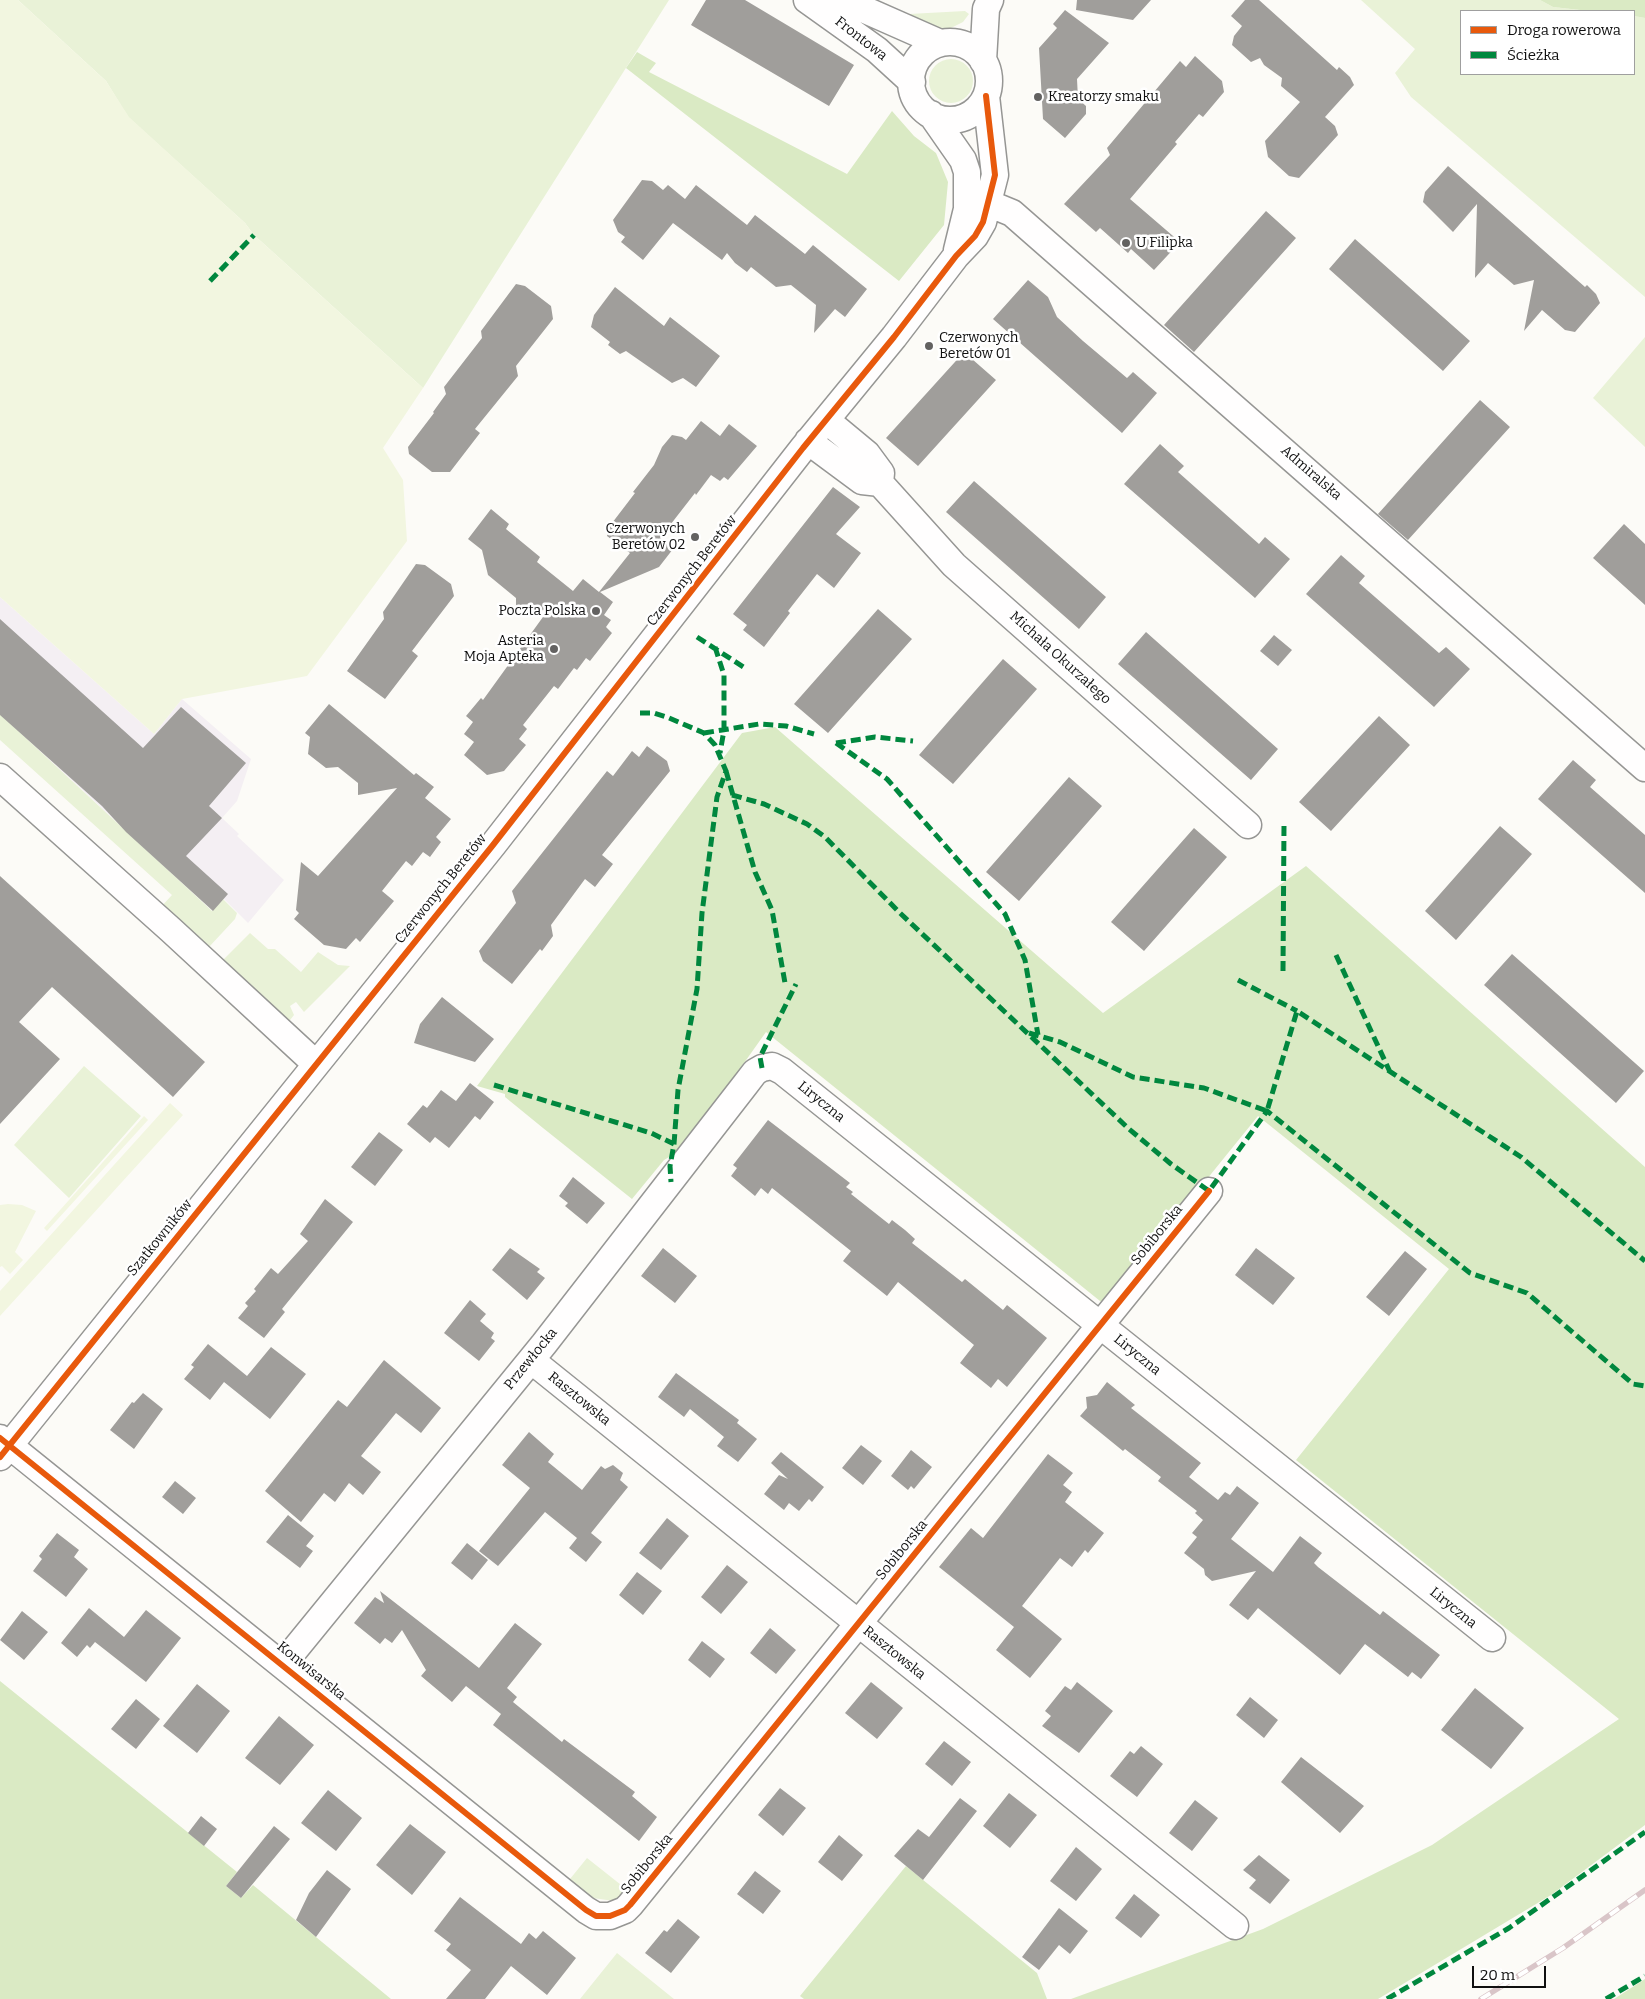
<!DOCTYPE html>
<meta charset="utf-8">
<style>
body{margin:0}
#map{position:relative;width:1645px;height:1999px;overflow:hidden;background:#fcfbf7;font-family:Bitter,serif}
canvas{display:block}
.legend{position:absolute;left:1460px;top:10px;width:175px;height:65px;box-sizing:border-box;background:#fff;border:1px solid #9f9f9f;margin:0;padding:6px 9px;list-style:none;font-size:15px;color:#101010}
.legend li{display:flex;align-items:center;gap:10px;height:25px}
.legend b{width:25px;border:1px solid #9f9f9f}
.scale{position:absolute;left:1472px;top:1966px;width:74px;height:22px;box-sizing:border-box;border:2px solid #101010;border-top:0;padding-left:6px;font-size:15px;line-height:18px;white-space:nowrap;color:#101010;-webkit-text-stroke:4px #fff;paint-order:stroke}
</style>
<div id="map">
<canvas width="1645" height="1999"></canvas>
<ul class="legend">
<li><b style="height:6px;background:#e8590c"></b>Droga rowerowa</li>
<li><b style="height:6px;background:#00873e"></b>Ścieżka</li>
</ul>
<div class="scale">20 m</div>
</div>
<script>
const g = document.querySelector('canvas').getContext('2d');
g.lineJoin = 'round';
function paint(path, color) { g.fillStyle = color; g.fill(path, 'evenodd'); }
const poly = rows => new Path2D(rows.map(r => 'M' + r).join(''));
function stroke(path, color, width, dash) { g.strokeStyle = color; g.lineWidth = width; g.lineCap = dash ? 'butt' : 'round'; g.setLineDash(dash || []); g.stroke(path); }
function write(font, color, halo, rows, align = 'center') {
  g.font = font + ' Bitter,serif'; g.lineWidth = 5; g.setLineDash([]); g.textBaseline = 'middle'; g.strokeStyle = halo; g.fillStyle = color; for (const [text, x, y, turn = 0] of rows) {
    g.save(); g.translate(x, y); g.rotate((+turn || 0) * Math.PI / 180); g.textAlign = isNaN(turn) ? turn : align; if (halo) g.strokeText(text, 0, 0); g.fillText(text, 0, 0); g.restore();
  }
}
const industrial = poly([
 [0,597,154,734,182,699,251,759,237,801,222,818,239,834,237,836,284,880,248,923,224,899,213,911,0,714]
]);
const green = poly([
 [18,0,669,0,423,388,254,235,245,223,128,117,106,81],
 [1361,0,1540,0,1553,7,1589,11,1461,11,1461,74,1634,74,1634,16,1645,18,1645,297,1411,97,1395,73,1415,49],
 [965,11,969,14,963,22,949,29,941,30,907,18,909,14],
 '929 81a22 22 0 1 1 44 0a22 22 0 1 1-44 0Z',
 [1645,337,1645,447,1593,398],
 [0,714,212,911,223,899,237,913,235,919,209,947,159,909,172,895,0,740],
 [250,933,268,949,275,949,301,972,318,952,338,965,350,966,304,1012,296,1002,290,1006,294,1015,287,1024,222,961],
 [84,1066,141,1116,69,1198,14,1145],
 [587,1858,630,1892,628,1894,614,1901,593,1898,570,1879],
 [617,1953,674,1999,580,1999]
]);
const forest = poly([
 [1540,0,1645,0,1645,18,1634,16,1634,11,1589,11,1553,7],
 [637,52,656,63,649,72,847,174,892,111,914,136,936,153,948,182,944,225,899,281,626,68],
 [775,727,1103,1013,1306,866,1645,1167,1645,1825,1551,1895,1378,1999,1071,1999,1263,1929,1432,1845,1619,1719,1296,1460,1449,1269,1258,1116,1105,1305,766,1032,683,1149,664,1160,632,1199,543,1128,505,1097,505,1094,477,1086,742,733],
 [0,1681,237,1872,226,1886,241,1898,253,1885,391,1999,0,1999],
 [906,1866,1037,1973,1047,1999,804,1999,800,1996],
 [1645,1979,1645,1999,1614,1999]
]);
const pitch = poly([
 [0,0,18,0,106,81,129,117,245,223,254,235,423,388,383,448,403,480,407,541,307,676,182,699,154,734,0,597],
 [170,1103,183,1115,0,1316,0,1291],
 [144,1116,148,1120,47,1231,44,1228],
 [8,1204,22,1205,36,1211,15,1252,23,1260,10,1274,2,1266,0,1267,0,1205]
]);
const building = poly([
 [706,0,745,0,854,65,829,106,691,25],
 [1077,0,1151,0,1133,20,1076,10],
 [1245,0,1259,0,1337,70,1339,67,1350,77,1354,85,1325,117,1335,126,1338,135,1299,178,1289,176,1268,157,1265,141,1300,102,1281,86,1282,78,1264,65,1260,58,1251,62,1232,45,1234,36,1242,26,1231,16],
 [1065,10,1109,43,1077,79,1078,99,1086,106,1086,114,1065,138,1043,119,1039,48,1057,28,1053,24],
 [1195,56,1222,81,1224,92,1203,117,1199,114,1175,142,1177,144,1130,199,1180,242,1154,270,1131,249,1128,253,1100,228,1096,232,1064,204,1110,155,1107,148,1180,61,1186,67],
 [1448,166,1585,287,1587,285,1596,294,1600,303,1575,332,1565,330,1542,310,1524,331,1534,280,1514,285,1488,263,1475,278,1477,204,1453,232,1423,202,1425,192],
 [642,180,652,181,663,190,668,185,685,199,696,185,747,225,755,215,805,254,813,245,867,289,845,317,835,309,814,333,816,305,791,285,776,287,751,267,747,272,735,263,727,253,722,260,673,223,643,260,621,242,625,237,618,232,613,220],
 [1266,211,1296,238,1194,352,1164,325],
 [1355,239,1470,341,1443,371,1329,269],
 [1028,280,1048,297,1057,317,1083,341,1127,378,1133,372,1157,393,1122,433,993,319],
 [516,284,525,286,551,306,553,319,516,366,518,376,475,429,480,433,450,472,432,472,409,454,408,447,434,413,433,412,446,394,444,387,482,338,481,331],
 [615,287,664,326,670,317,720,356,696,387,683,378,672,383,626,351,620,354,608,345,610,342,591,327,594,315],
 [964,352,996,380,918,466,886,438],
 [1480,400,1510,427,1408,540,1378,514],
 [701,421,720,436,729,424,757,446,728,480,724,477,720,481,711,475,696,495,695,493,660,538,673,549,659,567,600,592,613,602,604,615,611,620,606,627,612,633,590,661,586,658,577,670,574,668,558,689,554,686,523,725,527,729,519,739,526,745,504,771,487,775,464,755,474,742,464,734,473,722,466,716,481,698,483,700,548,610,516,611,516,598,488,575,482,550,468,539,491,509,509,524,506,529,540,557,537,562,573,591,583,579,599,592,630,553,607,536,609,527,635,493,633,492,654,465,662,447,672,435,682,437,686,440],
 [1160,444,1184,466,1178,472,1259,544,1265,537,1290,559,1255,598,1124,484],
 [974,481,1106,597,1079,629,946,512],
 [833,487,860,507,836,534,861,553,834,588,817,574,788,611,790,613,764,647,743,630,747,625,733,614],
 [1624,524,1645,544,1645,605,1593,558],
 [1341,555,1365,576,1359,583,1439,653,1446,647,1470,669,1434,707,1306,594],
 [416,564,425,565,451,584,454,596,412,651,418,656,385,699,347,671,384,619,383,612],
 [878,609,912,639,828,733,794,704],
 [0,619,143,748,181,707,246,763,209,806,222,818,186,856,228,894,213,911,126,832,102,806,0,715],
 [1146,632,1278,749,1251,780,1118,664],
 [1274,635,1292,650,1278,666,1260,651],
 [1003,659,1037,689,953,784,919,755],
 [329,704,414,775,416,773,434,787,425,798,451,819,436,837,441,842,430,857,423,852,412,866,406,861,382,891,394,901,360,942,356,938,346,949,324,945,294,919,299,913,296,910,301,862,318,876,397,788,358,795,358,783,338,767,326,768,308,754,310,737,305,733],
 [1379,716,1410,745,1331,831,1299,802],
 [647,746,667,761,670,771,602,855,613,864,595,887,585,879,551,925,553,936,542,951,540,949,512,984,483,961,479,951,516,903,512,891,607,771,613,776,632,751,639,757],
 [1573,760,1596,780,1590,787,1645,835,1645,893,1538,799],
 [1069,777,1102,806,1019,901,986,872],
 [1500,826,1532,854,1456,940,1425,911],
 [1194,828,1227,857,1144,951,1111,922],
 [0,876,205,1062,173,1097,52,987,19,1022,60,1059,0,1124],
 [1512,954,1644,1071,1616,1103,1484,985],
 [442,997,494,1039,475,1062,414,1043,420,1024],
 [470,1083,494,1102,480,1120,475,1116,449,1148,435,1137,430,1143,407,1124,423,1105,427,1108,441,1090,456,1101],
 [768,1120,850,1183,846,1187,853,1192,851,1194,889,1224,892,1220,905,1230,915,1239,912,1243,962,1282,965,1279,1003,1310,1007,1305,1047,1338,1007,1387,998,1379,991,1388,960,1363,974,1345,898,1282,887,1296,843,1261,851,1251,772,1188,768,1194,761,1188,755,1196,731,1176,737,1168,733,1165],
 [379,1132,403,1150,375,1186,351,1167],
 [573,1177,605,1203,587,1224,565,1206,568,1203,559,1196],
 [325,1199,353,1222,282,1309,285,1312,264,1338,238,1318,248,1306,245,1303,256,1291,254,1289,271,1268,278,1274,308,1241,300,1234],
 [510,1248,540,1269,537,1272,545,1278,527,1300,492,1270],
 [663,1248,697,1276,675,1303,641,1276],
 [1256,1248,1295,1278,1273,1305,1235,1275],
 [1405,1251,1427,1269,1389,1316,1366,1297],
 [470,1300,486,1314,480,1321,494,1333,491,1338,495,1341,479,1361,444,1333],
 [208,1344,247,1376,271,1347,306,1374,270,1419,224,1382,210,1400,184,1379,194,1367,191,1365],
 [384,1360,441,1408,421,1433,396,1413,361,1456,381,1472,363,1495,349,1483,335,1502,324,1493,301,1522,265,1491,338,1400,347,1407],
 [676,1373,739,1420,737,1423,757,1439,738,1462,717,1446,724,1437,690,1409,684,1417,658,1397],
 [1107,1382,1135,1405,1131,1408,1201,1463,1189,1477,1218,1500,1225,1492,1230,1495,1237,1486,1259,1503,1231,1539,1273,1572,1300,1536,1322,1553,1314,1563,1318,1567,1380,1615,1383,1611,1440,1655,1421,1679,1412,1672,1408,1677,1365,1644,1340,1675,1258,1608,1248,1620,1229,1605,1256,1571,1212,1581,1205,1575,1204,1569,1184,1553,1197,1537,1192,1533,1203,1520,1195,1513,1197,1511,1158,1481,1161,1477,1125,1449,1123,1451,1080,1416,1087,1408,1086,1397,1097,1395],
 [143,1393,163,1409,134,1449,110,1430,132,1402,134,1403],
 [529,1432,554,1454,548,1462,582,1490,601,1466,605,1469,613,1465,623,1473,620,1480,628,1487,591,1533,602,1542,586,1562,569,1548,577,1538,545,1512,498,1566,479,1551,530,1488,502,1465],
 [861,1445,882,1461,863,1485,842,1468],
 [911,1450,932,1467,914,1489,911,1486,908,1490,891,1476],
 [781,1452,824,1487,812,1502,809,1499,799,1511,789,1503,784,1510,764,1494,779,1475,788,1479,771,1463],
 [1048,1454,1073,1473,1063,1485,1072,1492,1065,1502,1104,1533,1088,1553,1085,1550,1072,1567,1060,1558,1022,1606,1062,1639,1030,1678,996,1650,1014,1627,939,1567,971,1528,983,1538],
 [175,1481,196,1498,183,1514,162,1497],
 [288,1515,314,1536,306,1546,313,1551,300,1568,266,1542],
 [667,1518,689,1536,661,1570,639,1553],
 [57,1533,79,1550,74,1557,88,1569,66,1597,33,1571,42,1559,39,1556],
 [467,1543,488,1560,472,1580,451,1563],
 [727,1565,748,1582,721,1614,701,1597],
 [637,1572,662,1591,643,1615,619,1595],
 [380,1591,479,1668,515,1623,542,1644,507,1688,517,1697,513,1702,562,1742,564,1739,635,1792,632,1796,657,1817,639,1841,493,1725,501,1714,466,1686,452,1702,421,1676,426,1670,402,1630,392,1643,385,1638,380,1644,354,1623,375,1597,384,1603],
 [89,1608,124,1637,146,1610,181,1638,146,1682,95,1642,90,1648,87,1645,77,1657,61,1643],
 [22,1611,48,1632,24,1660,0,1640],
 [770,1628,796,1650,776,1674,750,1653],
 [702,1641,725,1659,710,1678,688,1660],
 [871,1682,903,1708,877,1739,845,1713],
 [1077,1682,1113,1711,1079,1753,1042,1726,1051,1716,1045,1711,1065,1686,1071,1690],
 [197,1684,230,1711,197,1753,163,1726],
 [1475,1688,1524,1728,1491,1769,1441,1730],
 [1250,1697,1278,1720,1264,1738,1236,1715],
 [136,1699,160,1719,136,1749,111,1729],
 [279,1716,314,1745,280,1785,245,1758],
 [944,1741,971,1762,952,1786,925,1764],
 [1141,1746,1163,1764,1137,1797,1110,1776,1130,1751,1134,1754],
 [1301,1757,1364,1806,1340,1833,1281,1782],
 [780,1788,806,1808,783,1836,758,1815],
 [328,1790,362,1818,336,1851,301,1823],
 [1009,1793,1037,1815,1010,1848,983,1826],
 [960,1798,977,1811,923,1880,894,1856,918,1829,929,1837],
 [1195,1800,1218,1818,1192,1851,1169,1833],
 [201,1816,217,1829,204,1846,188,1833],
 [410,1824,446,1852,412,1895,376,1865],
 [274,1826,290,1839,241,1898,226,1886],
 [839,1835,863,1855,842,1881,818,1862],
 [1076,1847,1102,1869,1076,1901,1050,1881],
 [1259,1855,1290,1880,1270,1904,1249,1888,1256,1880,1243,1870],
 [327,1870,351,1889,316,1937,296,1920,309,1893],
 [755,1871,781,1891,763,1914,737,1894],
 [1134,1894,1160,1915,1141,1938,1115,1918],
 [460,1897,521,1944,529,1933,536,1939,543,1931,576,1958,547,1995,511,1966,485,1999,446,1999,471,1970,446,1950,451,1944,434,1931],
 [1059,1908,1088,1931,1070,1954,1059,1945,1039,1970,1022,1957],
 [678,1919,700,1937,671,1973,645,1953,664,1930,667,1932]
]);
const minor = poly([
 [807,0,877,50,912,82],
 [831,0,854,5,940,43],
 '911 81a39 39 0 1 1 78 0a39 39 0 1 1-78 0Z',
 [983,61,986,9,990,0],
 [931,114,963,160,967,172,967,209,957,250],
 [969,191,978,199,1012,213,1645,768],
 [826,420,867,454,881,473,880,483],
 [808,441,862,481,880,483,954,565,1248,825],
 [0,777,171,930,316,1064],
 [531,1360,1235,1926],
 [0,1438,586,1910,596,1916,610,1916,625,1910,630,1905,1209,1191],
 [0,1457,493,845,803,448,894,337,956,256,975,236,983,222,995,175,986,96],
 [283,1664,544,1344,745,1085,755,1072,762,1068,772,1066,782,1071,1492,1638]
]);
const rail = poly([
 [1481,1999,1563,1948,1645,1890]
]);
const quiet = poly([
 [210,281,254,235],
 [697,637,745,668],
 [715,647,724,675,724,730,720,753],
 [640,713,654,713,669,718,704,733,715,745,726,771,717,797,702,913,697,989,678,1090,674,1144],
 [704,733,759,724,786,726,814,734],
 [836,743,887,779,1005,914,1025,960,1038,1035],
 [836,743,875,737,913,741],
 [726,771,755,872,772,910,785,983],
 [732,795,764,804,807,824,825,837,900,913,1129,1129,1171,1164,1209,1191,1267,1111,1470,1273,1527,1293,1633,1384,1645,1386],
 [1336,955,1390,1072],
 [1283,971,1284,825],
 [1238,980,1297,1011],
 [1029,1033,1060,1042,1133,1077,1204,1088,1267,1111,1297,1011,1521,1157,1645,1261],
 [762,1068,760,1057,796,984],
 [494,1085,651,1133,674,1144,670,1166,671,1182],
 [1387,1999,1509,1928,1645,1832],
 [1606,1999,1645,1976]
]);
const cycleway = poly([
 [0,1438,586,1910,596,1916,610,1916,625,1910,630,1905,1209,1191],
 [0,1457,493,845,803,448,894,337,956,256,975,236,983,222,995,175,986,96]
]);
const markers = [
 [1038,97,5,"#636261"],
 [1126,243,5,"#636261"],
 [929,346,5,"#636261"],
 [695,537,5,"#636261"],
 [596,611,5,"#636261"],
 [554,649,5,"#636261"]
];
const streetNames = [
 ["Frontowa",861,39,38],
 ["Admiralska",1311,473,41],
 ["Czerwonych Beretów",692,571,-52],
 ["Michała Okurzałego",1060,658,42],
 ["Czerwonych Beretów",441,889,-51],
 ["Liryczna",821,1102,39],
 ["Sobiborska",1157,1235,-51],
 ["Szatkowników",160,1238,-51],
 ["Liryczna",1137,1355,39],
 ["Przewłocka",531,1359,-51],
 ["Rasztowska",579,1399,39],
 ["Sobiborska",902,1550,-51],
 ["Liryczna",1453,1608,39],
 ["Rasztowska",894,1653,39],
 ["Konwisarska",311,1671,39],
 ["Sobiborska",647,1864,-51]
];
const poiNames = [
 ["Kreatorzy smaku",1048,97],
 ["U Filipka",1136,243],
 ["Czerwonych",939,338],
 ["Beretów 01",939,354],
 ["Czerwonych",685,529,"right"],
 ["Beretów 02",685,545,"right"],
 ["Poczta Polska",586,611,"right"],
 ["Asteria",544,641,"right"],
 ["Moja Apteka",544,657,"right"]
];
paint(industrial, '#f4eff3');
paint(green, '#e9f2d7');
paint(forest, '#daeac4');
paint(pitch, '#f2f6e0');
paint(building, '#a09e9b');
stroke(minor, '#969694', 29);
stroke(minor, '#fffefe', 26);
stroke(rail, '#d9c5c8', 5.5);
stroke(rail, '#fff', 4, [11]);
stroke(quiet, '#00873e', 5, [10, 5]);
stroke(cycleway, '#e8590c', 6);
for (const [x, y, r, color] of markers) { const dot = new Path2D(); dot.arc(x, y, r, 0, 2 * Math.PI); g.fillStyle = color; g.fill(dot); stroke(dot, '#fff', 2); }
write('14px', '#101010', '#fff', streetNames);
write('14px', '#101010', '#fff', poiNames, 'left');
</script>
